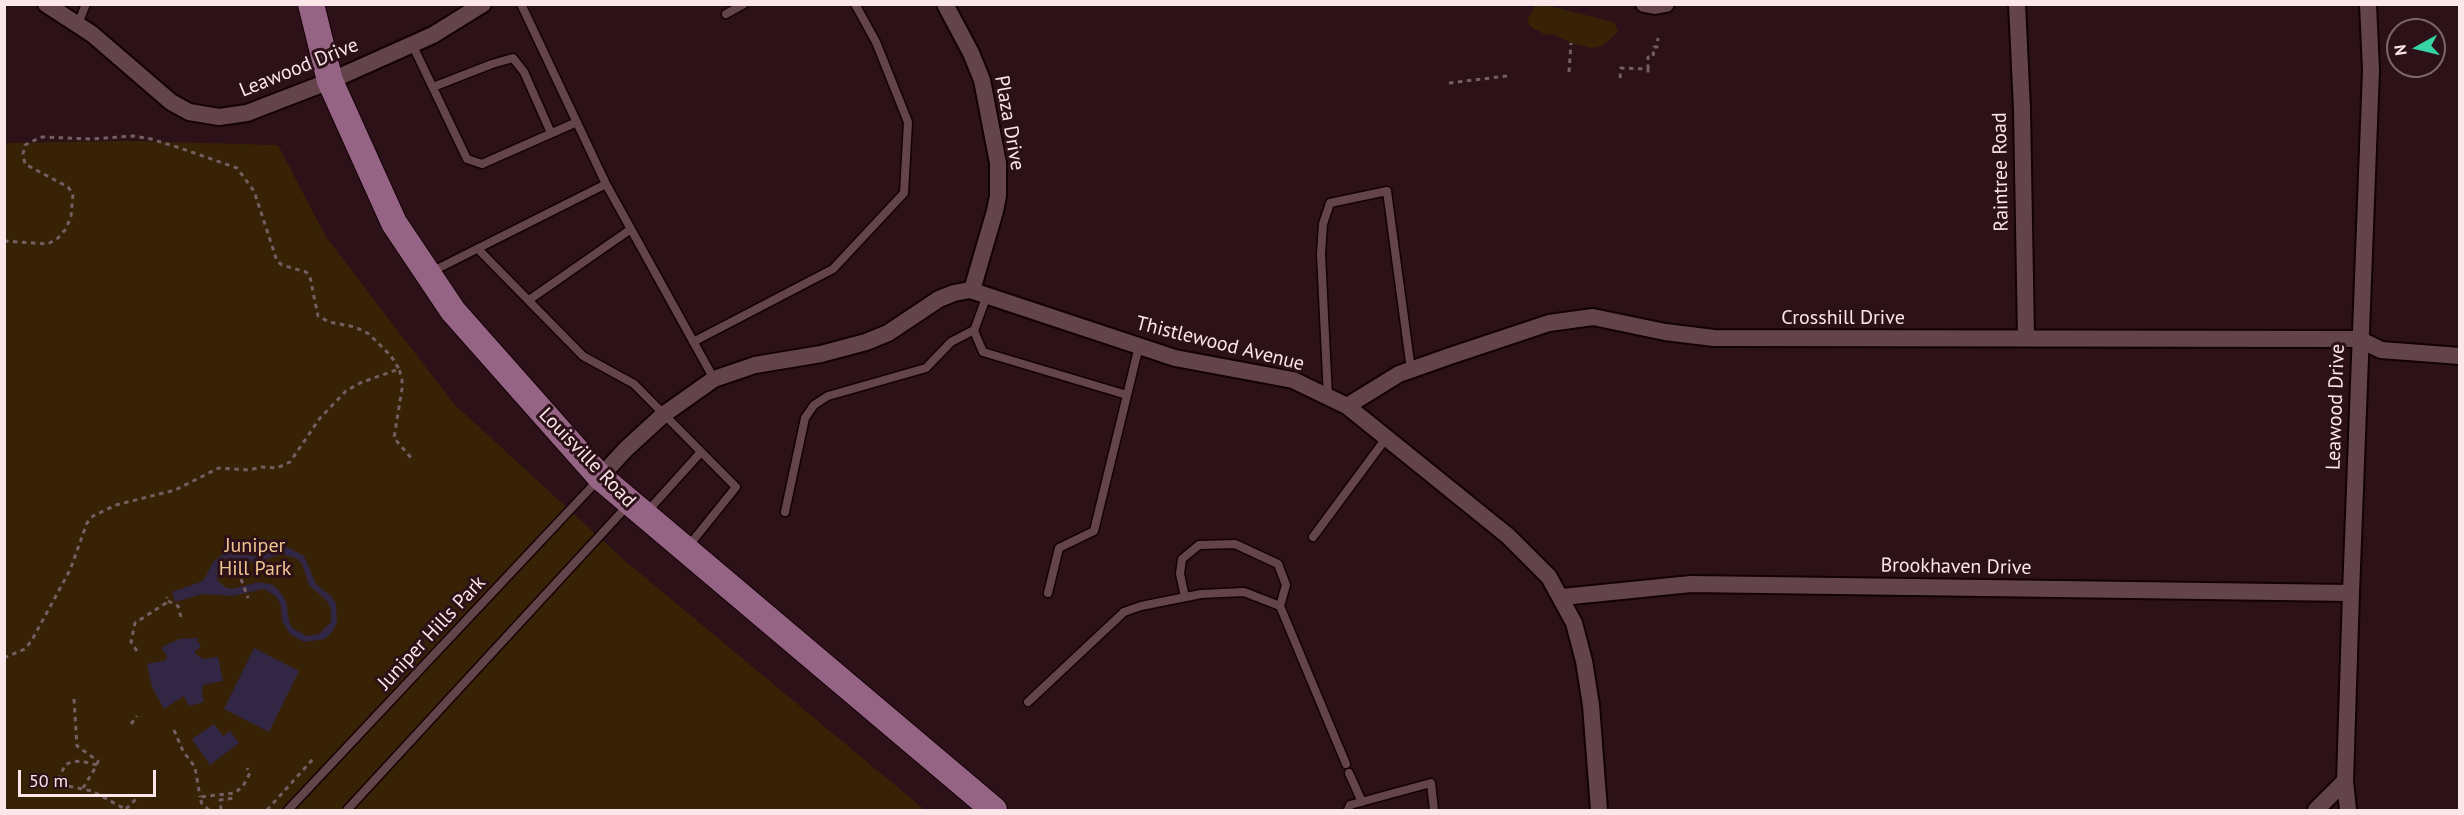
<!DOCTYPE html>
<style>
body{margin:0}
#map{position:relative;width:2464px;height:815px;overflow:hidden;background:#2d1118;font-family:"PT Sans",sans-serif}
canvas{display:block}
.frame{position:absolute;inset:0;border:6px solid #fbe6ea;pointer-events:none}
.north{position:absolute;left:2386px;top:18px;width:60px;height:60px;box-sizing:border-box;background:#2d1118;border:2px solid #7f666c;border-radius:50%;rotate:262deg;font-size:16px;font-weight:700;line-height:24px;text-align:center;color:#fbe6ea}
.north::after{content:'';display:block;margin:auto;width:21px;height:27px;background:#37d4a6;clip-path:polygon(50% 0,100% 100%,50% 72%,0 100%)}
.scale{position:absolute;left:18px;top:770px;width:138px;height:27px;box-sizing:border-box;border:3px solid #fbe6ea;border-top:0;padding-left:8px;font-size:18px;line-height:21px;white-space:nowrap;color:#fbe6ea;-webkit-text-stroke:4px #2d1118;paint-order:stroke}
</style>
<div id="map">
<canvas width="2464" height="815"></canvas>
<div class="frame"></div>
<div class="north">N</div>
<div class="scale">50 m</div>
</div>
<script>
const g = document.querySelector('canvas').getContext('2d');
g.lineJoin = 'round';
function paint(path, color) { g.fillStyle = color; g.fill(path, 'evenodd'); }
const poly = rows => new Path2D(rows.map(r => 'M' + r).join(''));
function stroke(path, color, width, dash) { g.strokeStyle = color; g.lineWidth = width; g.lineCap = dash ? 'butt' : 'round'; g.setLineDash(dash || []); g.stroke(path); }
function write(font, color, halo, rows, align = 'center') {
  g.font = font + ' "PT Sans",sans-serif'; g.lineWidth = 6; g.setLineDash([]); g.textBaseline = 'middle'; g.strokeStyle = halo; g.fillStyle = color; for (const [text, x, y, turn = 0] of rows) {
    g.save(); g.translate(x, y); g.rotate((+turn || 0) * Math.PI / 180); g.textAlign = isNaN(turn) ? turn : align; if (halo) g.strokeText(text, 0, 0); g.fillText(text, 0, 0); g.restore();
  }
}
const green = poly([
 [1536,4,1545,5,1614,22,1618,32,1603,46,1592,48,1571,43,1555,35,1544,34,1530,26,1527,20],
 [131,141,278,145,326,237,454,404,624,560,925,810,5,810,4,143]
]);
const water = poly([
 [287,547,304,556,316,584,331,596,336,604,337,622,332,632,325,639,304,642,290,634,282,621,281,606,277,597,264,589,233,596,202,594,175,602,172,592,203,581,214,561,226,552,255,556,276,548],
 [281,554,296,558,302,564,309,585,328,602,331,610,331,622,319,634,307,636,292,628,289,621,286,601,278,589,273,585,259,582,232,589,225,587,217,580,218,566,225,559,258,562],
 [198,638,197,642,201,644,198,650,195,650,196,655,204,659,218,657,223,681,203,685,202,693,204,702,189,706,184,696,164,709,152,687,147,664,166,660,167,655,161,648,168,644,179,639],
 [254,648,299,671,269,732,224,709],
 [214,724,223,736,230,731,239,743,210,765,192,739]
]);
const path = poly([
 [1648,69,1648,57,1653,57,1654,47,1657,47,1658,38],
 [1569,72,1571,43],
 [1620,78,1621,68,1648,69,1648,73],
 [1449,83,1507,76],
 [4,241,48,244,58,238,66,229,71,216,73,194,68,187,25,164,23,154,25,145,35,140,42,137,92,139,133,136,151,139,180,148,237,168,254,191,277,261,282,265,306,272,310,277,318,316,329,322,355,327,369,334,391,356,399,369],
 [241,579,248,598],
 [168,601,178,606,182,621],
 [137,651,131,642,135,623,166,603,167,597],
 [4,658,25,649,32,640,70,570,87,523,93,516,116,505,175,490,219,468,249,470,261,467,277,468,290,462,320,418,346,391,360,383,399,369,402,379,402,389,394,438,413,460],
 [74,699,77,746,98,761,97,765],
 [131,724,137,716],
 [174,730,183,751,195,767,200,797],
 [83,788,97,765,81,761,71,762,65,765,58,781,63,785,92,791,127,810],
 [126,809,138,797],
 [209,810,202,804,200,797,235,793,243,786,250,773,247,768],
 [221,810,220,800,235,798],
 [267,810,313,759]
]);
const service = poly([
 [726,14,744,4],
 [78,24,86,4],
 [412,44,467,159,482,164,577,122],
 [433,87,492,64,513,58,524,72,551,133],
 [606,184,714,379],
 [478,249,583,356,634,384,736,487,687,548],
 [431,272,606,184,521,4],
 [987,295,974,331,983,352,1127,395],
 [529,300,631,229],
 [693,342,833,269,904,193,908,122,876,42,855,4],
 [1328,397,1321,254,1323,224,1330,203,1387,191,1411,370],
 [785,512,805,418,814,405,828,396,926,368,951,342,974,330],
 [646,513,701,452],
 [1313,537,1387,437],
 [1048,593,1059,548,1094,531,1139,346],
 [1185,597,1180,574,1182,559,1199,545,1235,544,1278,564,1286,585,1280,606],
 [1028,702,1124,612,1141,606,1201,594,1244,592,1280,606,1346,764],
 [1349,773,1362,802],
 [288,810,598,480],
 [347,810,629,504],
 [1348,810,1350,805,1431,783,1434,810]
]);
const minor = poly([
 [46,4,92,34,171,102,189,112,219,117,247,113,330,81,433,35,483,4],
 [945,4,971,53,982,80,998,163,998,196,995,211,972,290],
 [1644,4,1655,6,1666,4],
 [2017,4,2022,109,2026,338],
 [1347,406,1399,374,1450,356,1549,323,1593,317,1665,332,1714,338,2359,339,2381,350,2460,356],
 [600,477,626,449,663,415,714,379,755,365,821,354,866,342,888,333,939,299,954,293,970,290,1175,358,1293,380,1347,406,1508,536,1549,577,1574,623,1584,661,1591,705,1599,810],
 [1562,597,1691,584,2351,593],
 [2316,810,2345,781],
 [2348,810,2345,781,2351,593,2371,70,2368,4]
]);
const primary = poly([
 [311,4,330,81,394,223,453,311,600,477,994,810]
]);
const streetNames = [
 ["Leawood Drive",299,68,-22],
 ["Plaza Drive",1009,123,80],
 ["Raintree Road",2001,172,-91],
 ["Crosshill Drive",1843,318],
 ["Thistlewood Avenue",1220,344,14],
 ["Leawood Drive",2336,407,-88],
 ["Louisville Road",587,458,46],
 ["Brookhaven Drive",1956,567,1],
 ["Juniper Hills Park",432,633,-47]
];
const parkNames = [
 ["Juniper",255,546],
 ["Hill Park",255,569]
];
paint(green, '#372205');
paint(water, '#312643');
stroke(service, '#130104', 11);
stroke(minor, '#130104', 20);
stroke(primary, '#130104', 28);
stroke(path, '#765d62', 3, [4.5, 4.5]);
stroke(service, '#64444b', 8);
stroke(minor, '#64444b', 16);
stroke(primary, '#956384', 26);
write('20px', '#fbe6ea', '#2d1118', streetNames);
write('20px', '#f1c592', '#2d1118', parkNames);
</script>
